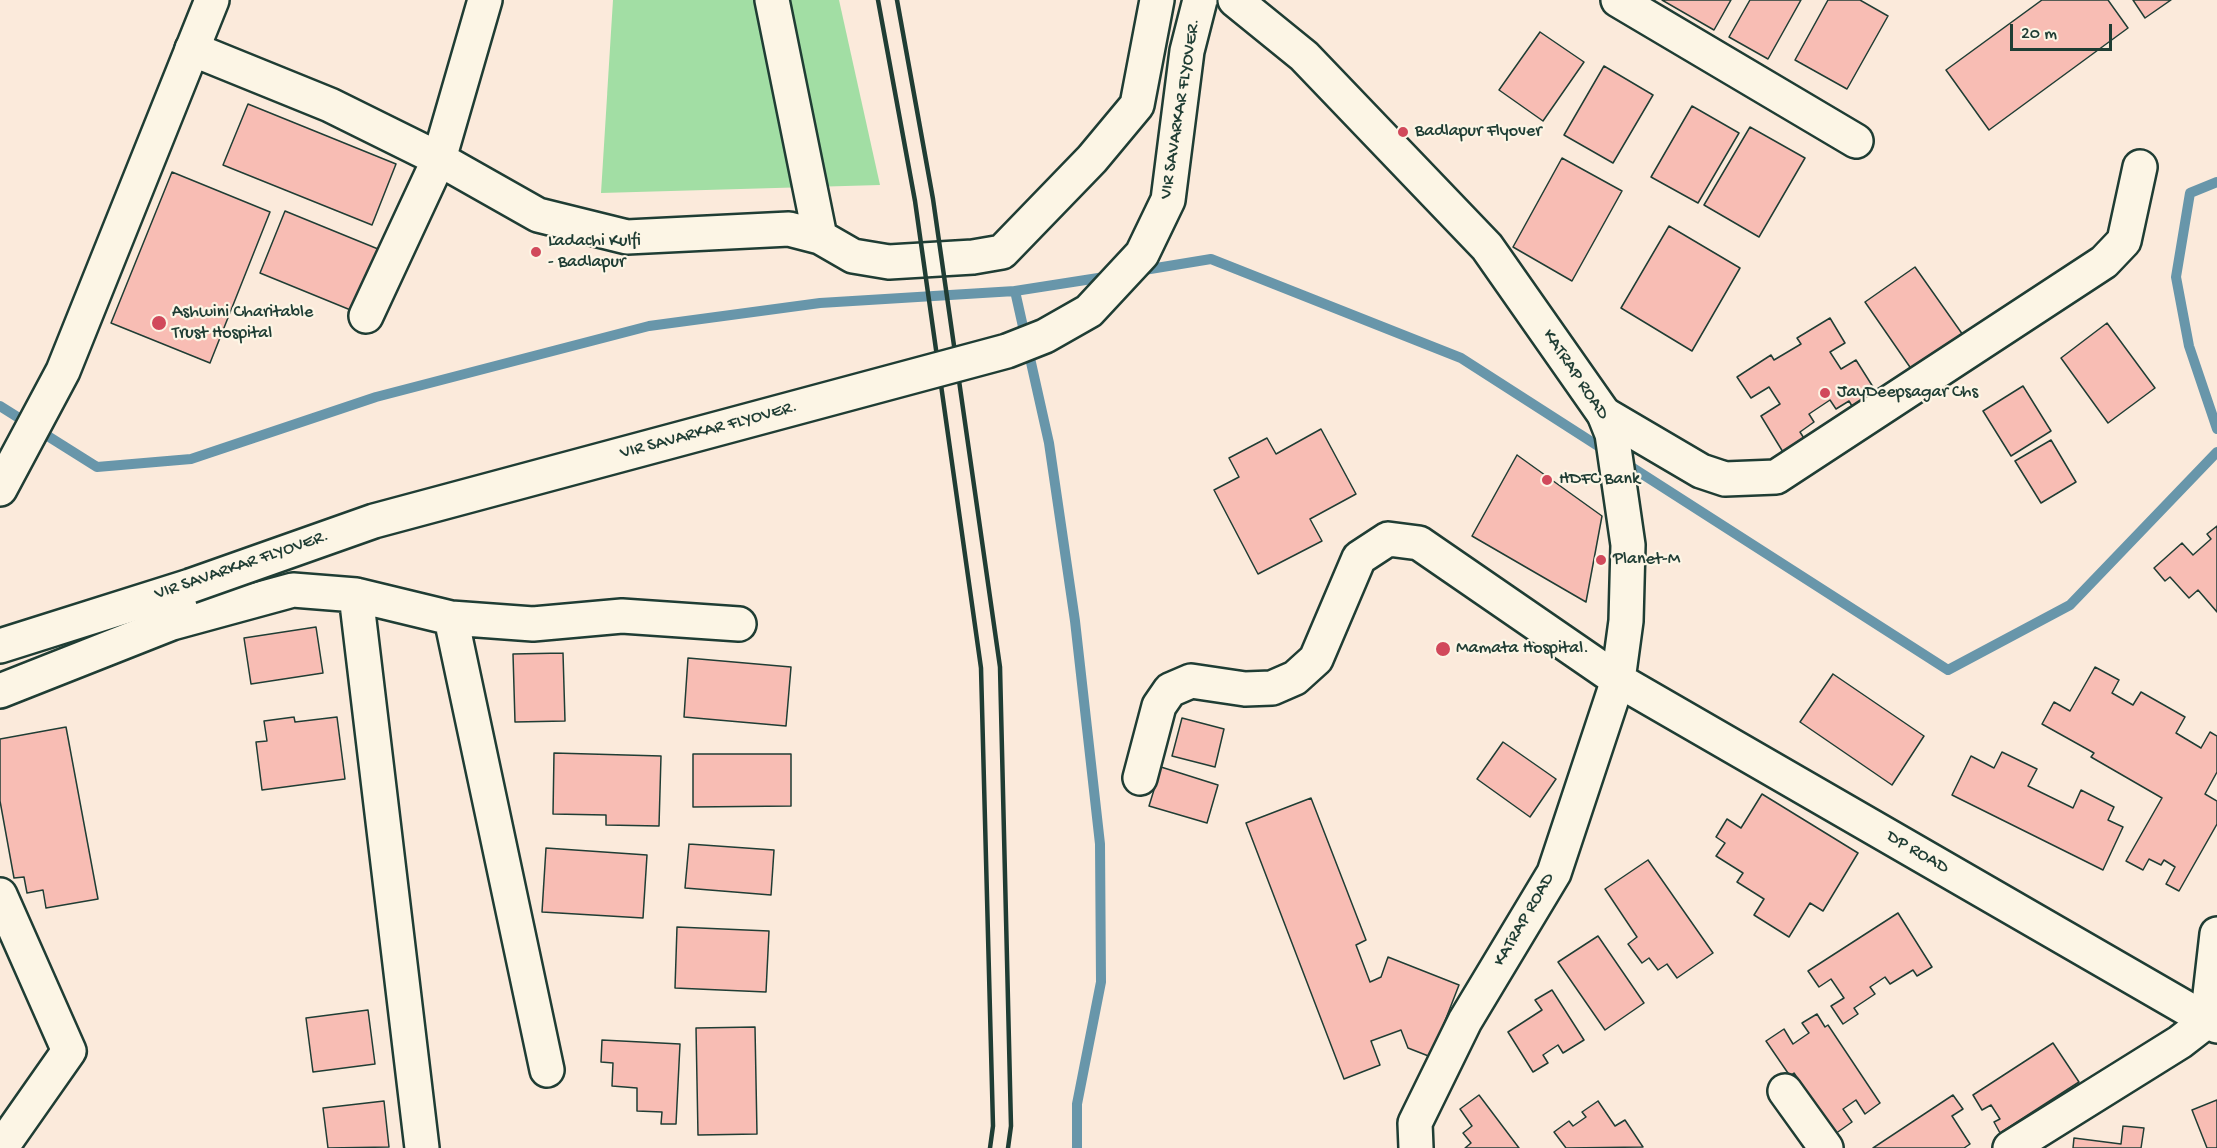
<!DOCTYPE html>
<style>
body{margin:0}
#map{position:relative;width:2217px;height:1148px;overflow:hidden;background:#fbeadb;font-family:"Gochi Hand",sans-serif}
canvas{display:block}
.scale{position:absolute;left:2010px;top:24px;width:102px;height:27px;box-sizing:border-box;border:3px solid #1f3d34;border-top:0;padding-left:8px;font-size:18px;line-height:21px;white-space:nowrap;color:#1f3d34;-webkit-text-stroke:4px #fcf5e5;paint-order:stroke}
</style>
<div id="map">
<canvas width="2217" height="1148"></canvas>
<div class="scale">20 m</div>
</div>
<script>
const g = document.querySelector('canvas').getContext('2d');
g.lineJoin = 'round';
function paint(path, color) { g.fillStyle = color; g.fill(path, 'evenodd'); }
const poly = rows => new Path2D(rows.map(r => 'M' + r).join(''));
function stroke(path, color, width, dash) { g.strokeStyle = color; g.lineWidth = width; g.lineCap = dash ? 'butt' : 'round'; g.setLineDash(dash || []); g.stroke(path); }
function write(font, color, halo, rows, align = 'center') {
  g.font = font + ' "Gochi Hand",sans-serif'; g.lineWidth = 4.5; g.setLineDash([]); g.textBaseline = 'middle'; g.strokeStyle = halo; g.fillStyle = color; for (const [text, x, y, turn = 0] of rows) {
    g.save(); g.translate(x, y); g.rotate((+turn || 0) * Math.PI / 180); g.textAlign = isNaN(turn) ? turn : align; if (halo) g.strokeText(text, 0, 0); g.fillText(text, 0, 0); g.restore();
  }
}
const green = poly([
 [613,0,839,0,880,185,601,193]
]);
const stream = poly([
 [2217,182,2190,193,2176,277,2189,346,2217,429],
 [1138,271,1211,259,1461,358,1609,453],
 [1015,291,1049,443,1075,621,1100,844,1101,982,1077,1104,1077,1148],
 [0,406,97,467,191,459,376,397,649,326,820,303,1015,291,1111,276],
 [1622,461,1948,670,2070,605,2217,452]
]);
const building = poly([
 [1662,0,1731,0,1714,30,1662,0],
 [1750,0,1801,0,1768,59,1729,37,1750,0],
 [1828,0,1860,0,1888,16,1847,89,1795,60,1828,0],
 [2042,0,2108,0,2128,28,1989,130,1946,70,2042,0],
 [2133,0,2171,0,2145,18,2133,0],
 [1540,32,1584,62,1543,121,1499,90,1540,32],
 [1604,66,1653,95,1613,163,1564,135,1604,66],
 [248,104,396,164,372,225,223,165,248,104],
 [1692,106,1739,133,1698,203,1651,177,1692,106],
 [1750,127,1805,158,1759,237,1704,205,1750,127],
 [1562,158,1622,191,1572,281,1513,247,1562,158],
 [172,172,270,212,210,363,111,323,172,172],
 [285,211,378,249,353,311,260,273,285,211],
 [1669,226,1740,268,1692,351,1621,308,1669,226],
 [1915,267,1963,335,1912,370,1865,302,1915,267],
 [1830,318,1845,343,1830,352,1841,369,1856,360,1880,398,1856,413,1849,401,1836,409,1830,400,1809,414,1814,422,1800,432,1807,443,1786,457,1761,416,1780,404,1769,387,1751,398,1737,377,1771,355,1774,360,1801,344,1797,338,1830,318],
 [2107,323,2155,388,2108,423,2061,358,2107,323],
 [2023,386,2051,431,2011,456,1983,411,2023,386],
 [1321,429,1356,494,1310,519,1322,541,1258,574,1214,490,1239,477,1229,458,1267,438,1276,454,1321,429],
 [2051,440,2076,482,2041,503,2015,461,2051,440],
 [1517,455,1602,516,1586,602,1472,536,1517,455],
 [2217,526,2217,612,2198,590,2189,598,2170,577,2165,581,2154,568,2182,543,2193,555,2211,539,2207,534,2217,526],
 [316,627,323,673,251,684,244,638,316,627],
 [563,653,565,721,515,722,513,654,563,653],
 [688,658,791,667,786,726,684,717,688,658],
 [2095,667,2119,680,2112,693,2133,705,2141,692,2185,717,2176,733,2201,748,2210,732,2217,736,2217,772,2205,794,2217,801,2217,824,2179,891,2166,884,2175,867,2164,860,2161,865,2149,859,2143,870,2126,861,2162,798,2091,757,2094,753,2042,724,2054,702,2070,711,2095,667],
 [1833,674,1924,736,1892,785,1800,722,1833,674],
 [294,717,295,722,337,717,345,779,262,790,256,742,267,741,264,721,294,717],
 [1182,718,1224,729,1215,767,1172,756,1182,718],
 [66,727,98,899,46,908,43,890,27,893,24,877,14,878,0,801,0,739,66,727],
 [1503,742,1556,779,1530,817,1477,779,1503,742],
 [2002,752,2037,769,2028,786,2073,808,2081,790,2114,807,2108,820,2123,827,2103,870,1952,795,1971,756,1994,768,2002,752],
 [554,753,661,756,659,826,606,825,606,815,553,814,554,753],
 [693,754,791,754,791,806,693,807,693,754],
 [1161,767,1218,785,1207,823,1149,806,1161,767],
 [1762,794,1858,853,1823,911,1810,903,1789,937,1754,915,1764,899,1737,882,1743,873,1716,856,1725,843,1716,837,1727,819,1741,828,1762,794],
 [1311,798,1366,940,1356,945,1370,982,1381,977,1388,957,1459,985,1431,1057,1408,1048,1401,1030,1371,1041,1380,1065,1344,1079,1246,823,1311,798],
 [689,844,774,850,771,895,685,888,689,844],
 [546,848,647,855,643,918,542,912,546,848],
 [1648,860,1713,953,1677,978,1667,964,1658,970,1649,958,1642,963,1628,944,1637,937,1605,889,1648,860],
 [1898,913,1932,967,1917,976,1913,970,1890,984,1885,977,1870,987,1875,994,1854,1008,1858,1014,1843,1024,1831,1006,1844,998,1831,979,1819,987,1808,971,1898,913],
 [677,927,769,931,766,992,675,988,677,927],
 [1598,936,1644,1003,1605,1030,1558,962,1598,936],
 [1552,990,1584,1040,1563,1053,1558,1045,1543,1055,1548,1063,1533,1072,1508,1032,1542,1010,1535,1000,1552,990],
 [368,1010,375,1064,313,1072,306,1018,368,1010],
 [1817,1014,1825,1027,1828,1025,1880,1103,1865,1114,1856,1100,1843,1109,1852,1122,1835,1134,1794,1073,1790,1076,1766,1041,1784,1029,1793,1044,1809,1033,1802,1023,1817,1014],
 [755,1027,757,1134,698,1135,696,1028,755,1027],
 [602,1040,680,1044,676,1124,661,1124,662,1112,637,1111,637,1088,612,1086,613,1063,601,1062,602,1040],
 [2053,1043,2079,1082,2000,1133,1994,1122,2000,1119,1991,1105,1982,1110,1973,1095,2053,1043],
 [1479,1095,1519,1148,1465,1148,1471,1143,1463,1133,1472,1126,1460,1109,1479,1095],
 [1953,1095,1963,1109,1952,1116,1970,1144,1964,1148,1873,1148,1953,1095],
 [2217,1100,2217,1148,2207,1148,2192,1110,2217,1100],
 [384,1101,389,1147,328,1148,323,1108,384,1101],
 [1598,1101,1615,1126,1625,1120,1643,1147,1566,1148,1554,1132,1569,1121,1573,1126,1586,1117,1582,1112,1598,1101],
 [2123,1126,2144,1128,2141,1148,2073,1148,2074,1138,2121,1144,2123,1126]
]);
const minor = poly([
 [772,0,820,237],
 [1618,0,1856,141],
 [192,49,330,105,439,159,538,215,627,237,789,229,820,237,853,256,889,262,973,257,1002,252,1092,159,1137,105,1157,0],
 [366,316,439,159,485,0],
 [1604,414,1701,471,1725,479,1776,477,2104,262,2124,241,2140,167],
 [356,595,422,1148],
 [451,618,547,1070],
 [0,691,172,623,293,590,356,595,451,618,533,624,622,616,739,624],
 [1140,778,1159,706,1170,690,1191,681,1245,689,1272,688,1295,678,1316,659,1359,558,1388,539,1419,543,1618,680,1554,873,1465,1021,1415,1123,1416,1148],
 [0,895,69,1051,1,1148],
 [1785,1091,1826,1148],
 [2010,1148,2180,1042,2207,1021,2217,934]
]);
const major = poly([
 [1235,0,1304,56,1487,247,1604,414,1612,434,1628,545,1626,621,1618,680,2217,1026],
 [0,489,63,371,212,0],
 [0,646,190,586]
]);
const rail = poly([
 [878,0,915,201,981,668,993,1126,990,1148],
 [897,0,933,199,1000,667,1011,1126,1008,1148]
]);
const majorBridge = poly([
 [190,586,374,521,1007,351,1045,336,1089,311,1142,254,1168,200,1187,51,1200,0]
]);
const markers = [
 [1403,132,6,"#d1495b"],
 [536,252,6,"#d1495b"],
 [159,323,8,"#d1495b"],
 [1825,393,6,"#d1495b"],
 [1547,480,6,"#d1495b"],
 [1601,560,6,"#d1495b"],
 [1443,649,8,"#d1495b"]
];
const streetNames = [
 ["VIR SAVARKAR FLYOVER.",1181,109,-81],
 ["KATRAP ROAD",1575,375,56],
 ["VIR SAVARKAR FLYOVER.",709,431,-15],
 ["VIR SAVARKAR FLYOVER.",242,566,-19],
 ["DP ROAD",1917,853,30],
 ["KATRAP ROAD",1525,920,-60]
];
const poiNames = [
 ["Badlapur Flyover",1415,132],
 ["Ladachi Kulfi",548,242],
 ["- Badlapur",548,263],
 ["Ashwini Charitable",172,313],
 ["Trust Hospital",172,334],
 ["JayDeepsagar Chs",1837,393],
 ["HDFC Bank",1559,480],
 ["Planet-M",1613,560],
 ["Mamata Hospital.",1456,649]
];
paint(green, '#a2dea4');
stroke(stream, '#6896aa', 10);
paint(building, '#f8bdb4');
stroke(building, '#1f3d34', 1.5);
stroke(minor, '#1f3d34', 38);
stroke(major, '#1f3d34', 38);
stroke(minor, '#fcf5e5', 33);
stroke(major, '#fcf5e5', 33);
stroke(rail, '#1f3d34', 4.5);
stroke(majorBridge, '#1f3d34', 38, []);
stroke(majorBridge, '#fcf5e5', 33);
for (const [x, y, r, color] of markers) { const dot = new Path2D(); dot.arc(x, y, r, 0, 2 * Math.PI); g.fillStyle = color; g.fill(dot); stroke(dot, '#fcf5e5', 2); }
write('18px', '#1f3d34', '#fcf5e5', streetNames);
write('18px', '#1f3d34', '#fcf5e5', poiNames, 'left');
</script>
